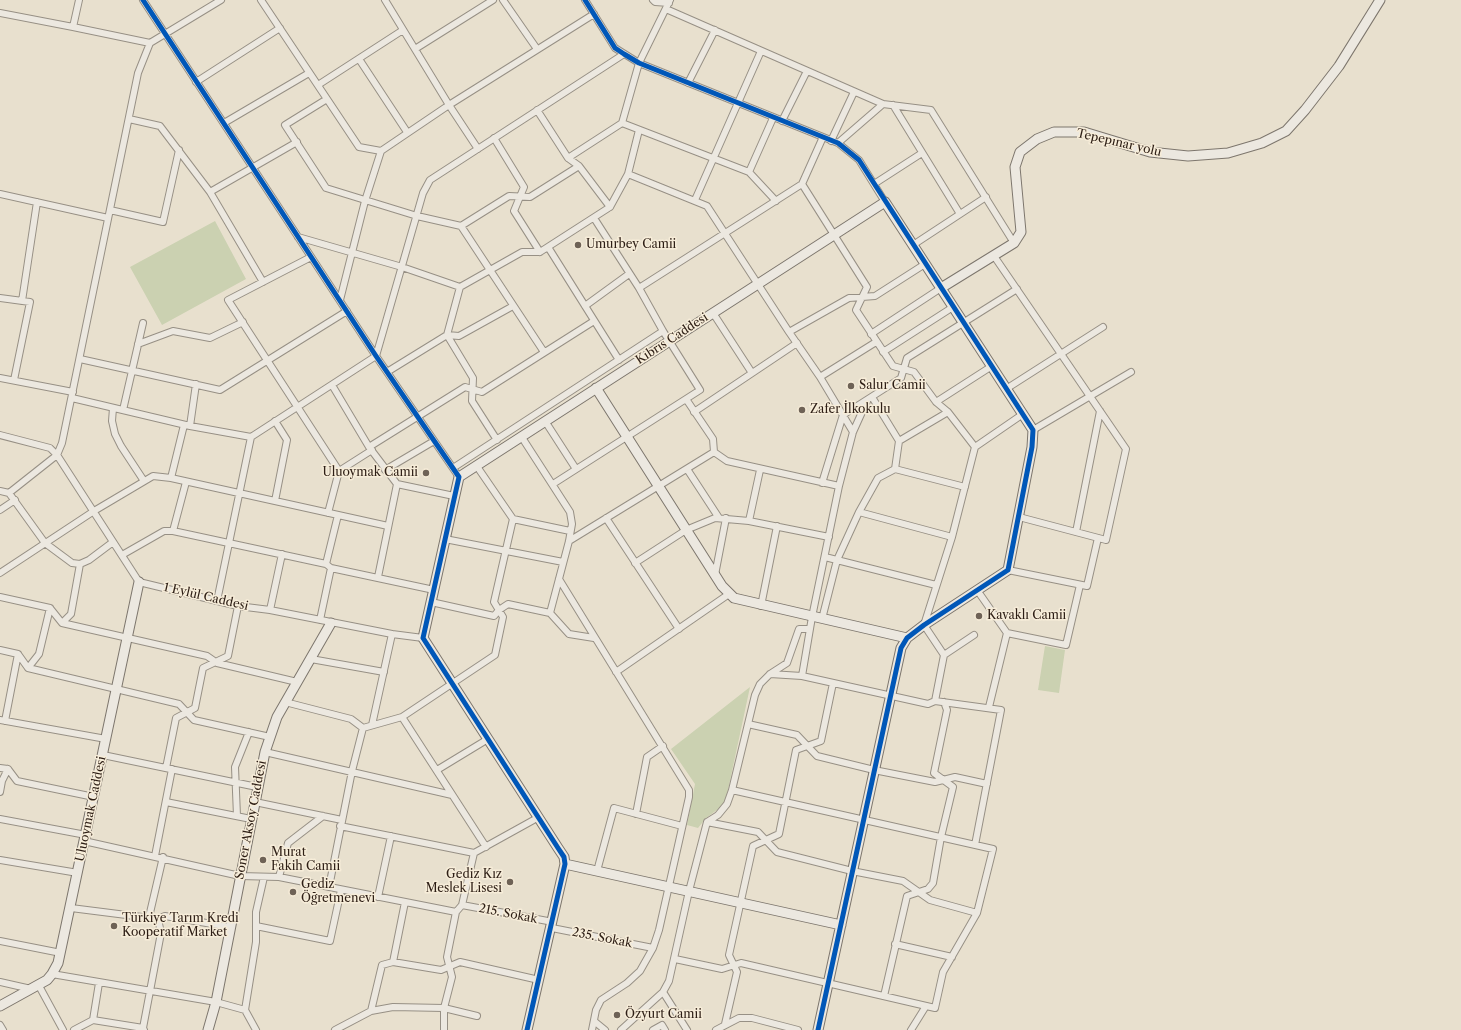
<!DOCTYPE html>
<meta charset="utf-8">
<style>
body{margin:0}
canvas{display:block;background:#e8e0ce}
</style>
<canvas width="1461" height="1030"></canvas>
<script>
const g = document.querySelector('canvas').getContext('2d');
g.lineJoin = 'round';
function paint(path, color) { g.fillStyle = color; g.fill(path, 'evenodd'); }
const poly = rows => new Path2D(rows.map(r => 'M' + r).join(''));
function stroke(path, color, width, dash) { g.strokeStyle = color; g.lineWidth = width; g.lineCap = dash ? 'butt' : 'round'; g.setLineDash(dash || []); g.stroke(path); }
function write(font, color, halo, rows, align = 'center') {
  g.font = font + ' "Libre Caslon Text",serif'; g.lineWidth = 3; g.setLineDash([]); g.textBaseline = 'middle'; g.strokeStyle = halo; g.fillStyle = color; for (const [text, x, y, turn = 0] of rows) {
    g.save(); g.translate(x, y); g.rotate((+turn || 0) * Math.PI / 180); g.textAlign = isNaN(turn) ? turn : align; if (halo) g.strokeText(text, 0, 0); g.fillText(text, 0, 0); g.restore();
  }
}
const green = poly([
 [215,221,246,279,162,325,130,267],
 [1045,646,1065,650,1059,693,1038,690],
 [750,687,725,804,706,818,698,828,687,825,695,784,671,749]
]);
const street = poly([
 [79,0,73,27,150,43],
 [143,0,376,356,459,477],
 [261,0,359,147,381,151],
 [385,0,449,105,478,149],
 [503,0,537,49],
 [585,0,615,48,639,63,838,143,859,160,885,202],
 [653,0,655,2,669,3],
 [666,9,883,104],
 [0,13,73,27],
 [415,49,493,0],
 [359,59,407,132],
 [196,82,280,28],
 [688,83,715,30],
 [318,85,403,30],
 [327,99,285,125,326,188,417,216,461,226,544,352],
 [893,105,960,214],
 [537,110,568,158,579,166,610,207],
 [129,119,160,126,210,192,263,282],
 [782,121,807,71],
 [224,123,309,73],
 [622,123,749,172,776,201],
 [823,137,802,184,867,287,856,310,893,366,914,372,936,402,948,412,975,447],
 [494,138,524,187,514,211,540,252],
 [831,141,854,92],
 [838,143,883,104,931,110,1014,243],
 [568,158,622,123,639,63,670,0],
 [749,172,773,118],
 [628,174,707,206,789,332,820,377,853,432],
 [874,184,922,153],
 [210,192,297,142],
 [0,194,108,218],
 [695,200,761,51],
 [110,210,163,222,179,150],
 [461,226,509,196,530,197,579,166],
 [298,237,402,267,460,287],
 [913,245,986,197],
 [548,247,619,360],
 [994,256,1126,449,1106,540,1019,517],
 [311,257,228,300,339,471],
 [639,288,802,184],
 [0,298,30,302,14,380],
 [340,300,365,201,381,151,449,105,594,14],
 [22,301,37,202],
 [585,306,629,274],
 [713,313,752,373],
 [789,332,849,298,875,296,925,264],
 [871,334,941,288],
 [138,344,173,331,210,338,243,322],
 [883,352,953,307],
 [80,359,220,390,347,311],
 [387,372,447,335,459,336,513,306],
 [820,377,876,342],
 [0,378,73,392],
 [332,385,369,447,397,484,454,496],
 [1006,389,1103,327],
 [72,398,190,426,251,437,376,356,423,193,430,180,624,54],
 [686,399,713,439,714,452],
 [936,402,992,366],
 [113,408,112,421,115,434,121,446,144,481],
 [123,410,143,323],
 [694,412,797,343],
 [275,421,287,440,275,501],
 [545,421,576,469],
 [190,426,196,384],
 [1033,430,1131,372],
 [0,435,50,448,57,455,139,582,238,606,270,610,392,634,423,638],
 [521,436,570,512,572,524,569,541,550,613],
 [497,440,472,401,473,378,447,335,460,287,522,252,540,252,610,207,628,174,639,130],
 [899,441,948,412],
 [369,447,465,387,482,392,594,321],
 [714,452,727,461,839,486],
 [453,468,663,331],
 [687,469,719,518],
 [895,469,965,487],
 [385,470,434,441],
 [171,478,184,425],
 [822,483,843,415,901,378,907,358,1017,289],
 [553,484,700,390,663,331,639,288,594,218],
 [0,491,9,493,45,543,72,563,80,564,89,560,113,542],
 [9,493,57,455,62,443,138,73,150,43,221,0],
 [0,510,15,500],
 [859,512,952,537],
 [328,513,339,471,372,450],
 [606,518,679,629],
 [513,519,570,531],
 [749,521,760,470],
 [173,531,326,564,331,568,434,590],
 [1076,532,1100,411],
 [445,539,563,562],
 [569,541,714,452],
 [122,555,164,531,173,531,186,482],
 [825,557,936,585],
 [635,563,686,530,715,518,749,521,829,537],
 [326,564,338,515],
 [1008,570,1087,586,1098,538],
 [0,573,94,511,153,476,171,478,388,526],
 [715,575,726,518],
 [378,577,397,484],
 [559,579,689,790,689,797,659,930,653,948,640,971,627,983,601,1000,596,1010,592,1030],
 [977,590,1007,633,1066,645,1080,585],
 [0,597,50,608,62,623,207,656,217,663,297,682],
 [217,601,251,437],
 [431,602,494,616,499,610,508,604,550,613,569,634,594,638],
 [761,606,777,526],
 [270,610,282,554],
 [822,619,837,560,859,512,878,478,895,469,899,441,872,397],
 [320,620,331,568],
 [62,623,71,614,80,564],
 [0,650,18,654,28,668,179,704,194,720,270,737],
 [944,655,974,635],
 [311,659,384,672],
 [28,668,39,654,50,608],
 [616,672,729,594],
 [770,674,802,676,928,704,935,701,1001,710,975,845],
 [802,676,812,617,839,486,853,432,867,401],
 [935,701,944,655,924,625,952,537,975,447,1023,414],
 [285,702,351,719,363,728],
 [989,707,1007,633],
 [402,717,486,847],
 [0,720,106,739],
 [5,721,18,654],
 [748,724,797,735,817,756,874,770,935,782,955,777,987,784],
 [372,725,392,634],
 [363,728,402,717,495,655,503,617,494,602,513,519,476,465],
 [265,752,452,795],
 [103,755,257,787],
 [0,768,8,769,17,781,94,797],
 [166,768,176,718,195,708,203,668,228,656,238,606],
 [437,770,488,739],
 [0,792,2,781,8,769],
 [166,802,251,819],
 [255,802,342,820],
 [636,814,647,757,663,746],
 [237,816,235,767,249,732],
 [0,819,86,835],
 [707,822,758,832,777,852,852,871,903,881,930,900,977,913],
 [340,826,474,853,539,817],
 [84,841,240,876,279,877,456,912],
 [155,856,172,769],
 [0,860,78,873],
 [597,871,614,808,682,826],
 [279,877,288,843,323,816],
 [329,887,352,771,363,728],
 [378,897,391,836],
 [462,905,553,922],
 [71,908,158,919,165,916,230,927],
 [149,917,163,857],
 [256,926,330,941,341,890],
 [552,928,653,948],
 [0,941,61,953],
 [895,944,952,957],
 [675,959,722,969,741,963,935,1008,943,972,977,913,993,849,732,790],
 [393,962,405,902],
 [52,974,216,1002,245,1010,256,1030],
 [0,982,31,989],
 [38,984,63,1030],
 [663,992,687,1030],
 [884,996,907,896,928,889,933,883,941,837,953,787,934,773,947,710,944,702],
 [245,1010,256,942,256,912,264,877],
 [371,1011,382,965,393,962,441,970,460,962,539,980],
 [93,1020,143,1028],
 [594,1021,605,1030],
 [725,1024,737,972,729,955,753,846,779,834,796,750,821,741,833,683],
 [0,1025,3,1030],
 [74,1030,93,1020,99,983],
 [144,1030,143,1028,161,933,158,919],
 [335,1030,371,1011,393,1007,444,1008,477,1016],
 [444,1030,444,1008,452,977,447,957,456,912,462,905,474,853],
 [621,1030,663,992,669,981,689,891,707,822,718,815,727,804,732,790,755,695,760,684,770,674,787,663,799,629,810,629],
 [653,1030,662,1025,665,1030],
 [716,1030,739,1018,752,1018,798,1030],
 [911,1030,926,1006]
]);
const secondary = poly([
 [941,288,1014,243,1021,232,1015,167,1020,152,1037,139,1054,132,1084,132,1150,152,1188,156,1228,153,1262,143,1286,131,1305,110,1339,66,1380,0],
 [596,388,722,586,734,598,907,638],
 [565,864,841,925],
 [0,1006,47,980,52,974,58,963,139,582],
 [208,1030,216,1002,265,752,277,717,331,623],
 [527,1030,565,864,564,857,558,848,423,638,459,477,885,202,1033,430,1032,447,1008,570,924,625,907,638,901,648,818,1030]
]);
const cycleway = poly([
 [143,0,376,356,459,477,423,638,558,848,564,857,565,864,527,1030],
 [585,0,615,48,624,54,639,63,838,143,859,160,1033,430,1032,447,1008,570,924,625,907,638,901,648,818,1030]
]);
const markers = [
 [578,245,4,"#6e6256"],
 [851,386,4,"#6e6256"],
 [802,410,4,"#6e6256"],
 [426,473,4,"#6e6256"],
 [979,616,4,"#6e6256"],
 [263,860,4,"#6e6256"],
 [510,882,4,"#6e6256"],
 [293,892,4,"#6e6256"],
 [114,926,4,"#6e6256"],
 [617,1015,4,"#6e6256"]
];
const streetNames = [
 ["Tepepınar yolu",1119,143,13],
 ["Kıbrıs Caddesi",672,339,-33],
 ["1 Eylül Caddesi",206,597,13],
 ["Uluoymak Caddesi",91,809,-78],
 ["Soner Aksoy Caddesi",251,820,-79],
 ["215. Sokak",508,914,11],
 ["235. Sokak",602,938,11]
];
const poiNames = [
 ["Umurbey Camii",586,245],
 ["Salur Camii",859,386],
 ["Zafer İlkokulu",810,410],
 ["Uluoymak Camii",418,473,"right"],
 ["Kavaklı Camii",987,616],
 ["Murat",271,853],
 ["Fakih Camii",271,867],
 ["Gediz Kız",502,875,"right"],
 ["Meslek Lisesi",502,889,"right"],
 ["Gediz",301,885],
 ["Öğretmenevi",301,899],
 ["Türkiye Tarım Kredi",122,919],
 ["Kooperatif Market",122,933],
 ["Özyurt Camii",625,1015]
];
paint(green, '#cbd1b1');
stroke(street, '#979085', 8);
stroke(secondary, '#7d766d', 11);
stroke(street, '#ece8e0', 6);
stroke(secondary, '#ece8e0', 9);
stroke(cycleway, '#0057b8', 5);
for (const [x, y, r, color] of markers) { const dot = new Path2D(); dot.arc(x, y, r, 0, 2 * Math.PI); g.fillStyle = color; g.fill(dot); stroke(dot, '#f7edd9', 1.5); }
write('12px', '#2d1e15', '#f7edd9', streetNames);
write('12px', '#2d1e15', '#f7edd9', poiNames, 'left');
</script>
